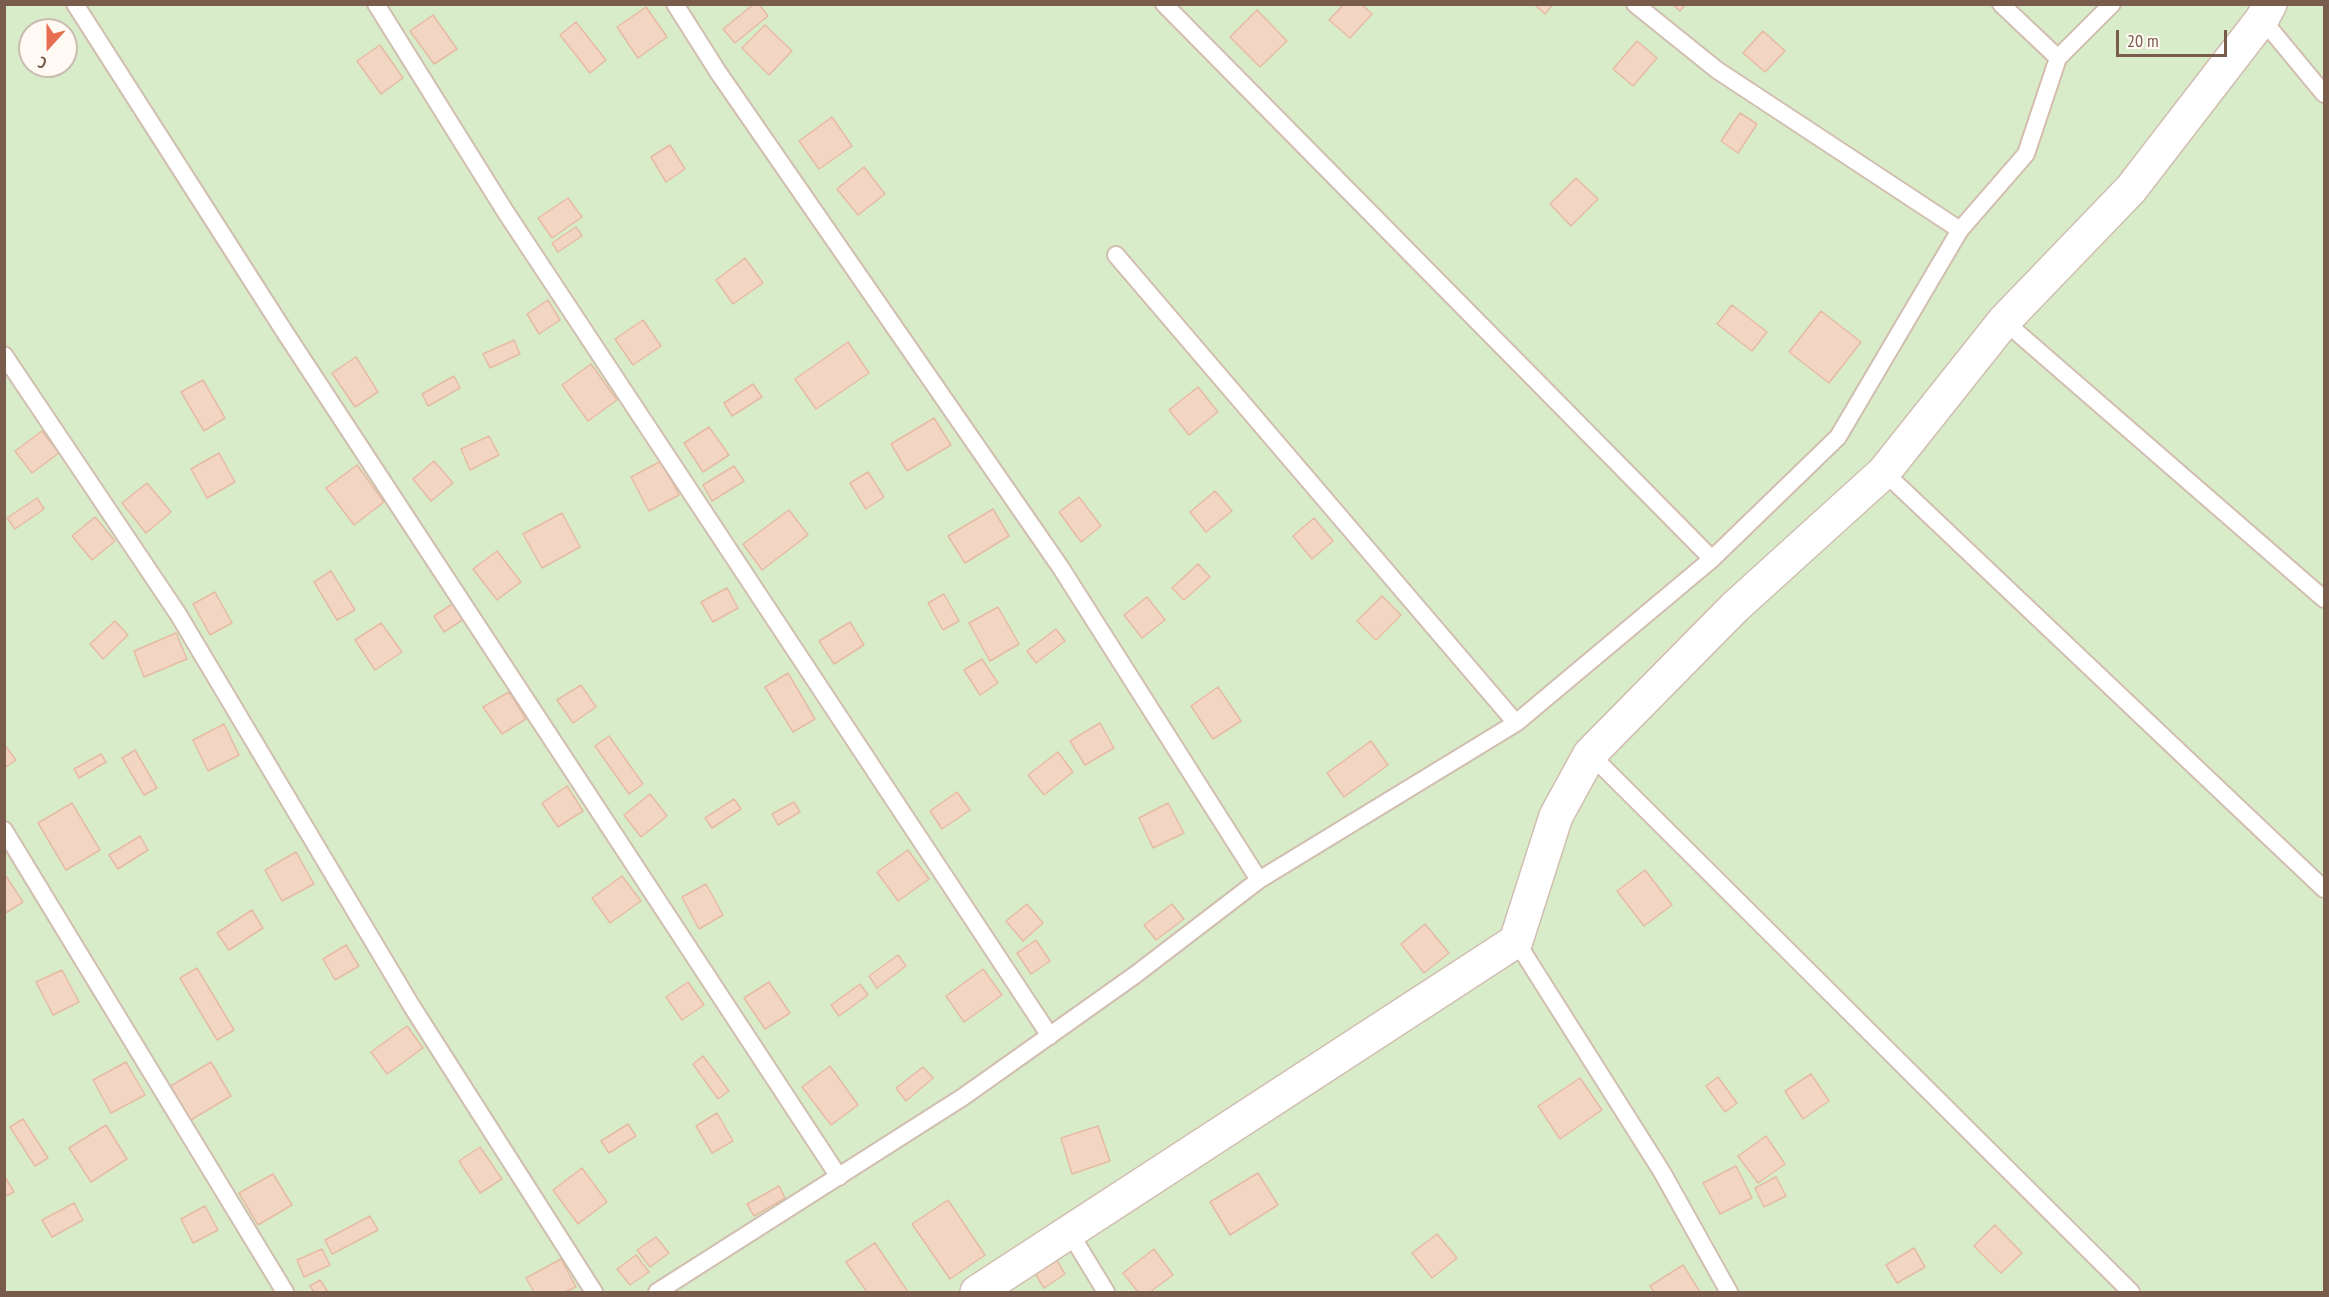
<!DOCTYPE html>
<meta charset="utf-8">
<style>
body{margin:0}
#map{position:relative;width:2329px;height:1297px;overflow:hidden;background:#fdf6ec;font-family:"PT Sans Narrow",sans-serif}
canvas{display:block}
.frame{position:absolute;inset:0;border:6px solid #7a5c4d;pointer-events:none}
.north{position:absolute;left:18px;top:18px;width:60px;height:60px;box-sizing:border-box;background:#fffaf3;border:2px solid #cabbb1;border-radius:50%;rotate:201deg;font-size:16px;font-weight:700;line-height:24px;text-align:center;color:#7a5c4d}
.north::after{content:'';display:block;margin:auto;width:21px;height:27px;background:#e76f51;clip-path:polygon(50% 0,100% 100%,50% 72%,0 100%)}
.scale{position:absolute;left:2116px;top:30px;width:111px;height:27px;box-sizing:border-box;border:3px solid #7a5c4d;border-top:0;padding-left:8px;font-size:18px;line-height:21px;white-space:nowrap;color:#7a5c4d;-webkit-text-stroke:4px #fffaf3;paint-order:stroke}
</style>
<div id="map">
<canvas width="2329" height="1297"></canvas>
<div class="frame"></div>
<div class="north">С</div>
<div class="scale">20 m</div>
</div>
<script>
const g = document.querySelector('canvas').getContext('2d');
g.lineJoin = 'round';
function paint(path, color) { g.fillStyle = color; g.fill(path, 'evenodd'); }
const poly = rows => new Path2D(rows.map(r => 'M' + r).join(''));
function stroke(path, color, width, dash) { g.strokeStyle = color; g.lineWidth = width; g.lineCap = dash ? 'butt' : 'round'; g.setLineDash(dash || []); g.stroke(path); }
const green = poly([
 [5,5,2324,5,2324,1292,5,1292],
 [30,30,66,30,66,66,30,66]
]);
const building = poly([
 [754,4,759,4,768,16,735,43,723,29,754,4],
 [1344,4,1361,4,1372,14,1350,38,1329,20,1344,4],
 [1534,4,1553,4,1545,14,1534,4],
 [1672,4,1686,4,1680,11,1672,4],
 [646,7,667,37,638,58,617,27,646,7],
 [1257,10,1287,41,1260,67,1230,37,1257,10],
 [433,15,457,49,434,64,410,31,433,15],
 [576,22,606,60,590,73,560,35,576,22],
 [765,25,792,51,769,75,742,48,765,25],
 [1763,31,1785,51,1765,72,1743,53,1763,31],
 [1637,41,1657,58,1633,86,1613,69,1637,41],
 [380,45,403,78,381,94,357,61,380,45],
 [1740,113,1757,124,1738,153,1721,141,1740,113],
 [832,117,852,146,819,169,799,141,832,117],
 [670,145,685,169,666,182,651,157,670,145],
 [864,167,885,194,858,215,837,189,864,167],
 [1576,178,1598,199,1571,226,1550,204,1576,178],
 [568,198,582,217,552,238,538,218,568,198],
 [576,227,582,236,558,252,552,243,576,227],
 [745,258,763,283,733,304,716,280,745,258],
 [548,300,560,320,539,334,527,314,548,300],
 [1732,305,1767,332,1752,351,1717,324,1732,305],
 [1821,311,1861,342,1829,383,1789,352,1821,311],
 [643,320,661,346,633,365,615,339,643,320],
 [514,340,520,354,490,368,483,354,514,340],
 [848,342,869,373,816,409,795,379,848,342],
 [356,357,378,392,355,407,332,373,356,357],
 [591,364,617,400,588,421,562,385,591,364],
 [454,376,460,388,428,406,422,394,454,376],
 [203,380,225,418,204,431,181,392,203,380],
 [753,384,762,397,732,416,724,403,753,384],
 [1198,387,1218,412,1189,435,1169,410,1198,387],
 [934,418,951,445,907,471,891,444,934,418],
 [709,427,729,455,703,472,684,443,709,427],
 [42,431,59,453,32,473,15,451,42,431],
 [489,436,499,455,470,470,461,449,489,436],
 [219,453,235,482,207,498,191,469,219,453],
 [434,461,453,483,431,501,413,479,434,461],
 [661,461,679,495,649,511,631,477,661,461],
 [357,465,384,502,354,525,326,488,357,465],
 [734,466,744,481,712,501,703,485,734,466],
 [868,472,884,497,866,509,850,483,868,472],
 [147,483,171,512,146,533,122,503,147,483],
 [1215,491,1232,511,1206,532,1190,512,1215,491],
 [1079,497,1101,526,1081,542,1059,512,1079,497],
 [37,498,44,509,15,529,7,518,37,498],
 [993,509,1009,536,965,563,948,536,993,509],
 [789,510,808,535,762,570,743,544,789,510],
 [562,513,580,547,542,568,523,534,562,513],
 [95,517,115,541,92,560,72,536,95,517],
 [1314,518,1333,541,1312,559,1293,536,1314,518],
 [497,551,521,582,497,600,473,569,497,551],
 [1198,564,1210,577,1184,600,1172,588,1198,564],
 [331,571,355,610,337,620,314,582,331,571],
 [727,588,738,608,713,622,701,602,727,588],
 [215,592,232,623,210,635,193,604,215,592],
 [944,594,959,621,943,630,928,603,944,594],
 [1382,596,1401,615,1376,640,1357,621,1382,596],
 [1147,597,1165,620,1142,638,1124,615,1147,597],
 [454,603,464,619,444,632,434,616,454,603],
 [998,607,1019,644,990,661,969,623,998,607],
 [115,621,128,635,103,659,90,644,115,621],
 [850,622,864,645,834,664,819,641,850,622],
 [381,623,402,652,375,670,355,640,381,623],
 [1056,629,1065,641,1036,663,1027,651,1056,629],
 [176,633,187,659,144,677,134,651,176,633],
 [982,659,998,683,980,695,964,670,982,659],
 [788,673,815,719,793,732,765,687,788,673],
 [581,685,596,707,573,723,557,700,581,685],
 [1218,687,1241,721,1213,739,1191,706,1218,687],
 [509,692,526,719,502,734,483,707,509,692],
 [1100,723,1114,748,1085,765,1070,741,1100,723],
 [224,724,239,755,208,771,193,740,224,724],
 [609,736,643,784,629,794,595,746,609,736],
 [1371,741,1388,765,1344,797,1327,773,1371,741],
 [4,744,16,760,4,768,4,744],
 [135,750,157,788,144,795,122,758,135,750],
 [1058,752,1073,772,1044,795,1028,775,1058,752],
 [101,754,106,762,79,778,74,769,101,754],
 [567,786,583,811,558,827,542,803,567,786],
 [957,792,970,810,942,829,930,811,957,792],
 [650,794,667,816,641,837,624,815,650,794],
 [734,799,741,809,712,828,705,818,734,799],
 [794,802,800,812,778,825,772,814,794,802],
 [72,803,100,850,66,870,38,823,72,803],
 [1168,803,1184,833,1153,848,1139,818,1168,803],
 [140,836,148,850,118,869,109,855,140,836],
 [908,850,929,879,898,901,877,872,908,850],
 [296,852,314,884,282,901,265,870,296,852],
 [1645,870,1672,905,1644,926,1617,891,1645,870],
 [4,873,23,902,4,914,4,873],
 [622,876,641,901,610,923,592,898,622,876],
 [706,884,723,915,699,929,682,897,706,884],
 [1027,904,1043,923,1023,941,1006,921,1027,904],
 [1172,904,1184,919,1156,940,1144,925,1172,904],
 [252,910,263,928,229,950,217,933,252,910],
 [1425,924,1449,953,1424,973,1401,944,1425,924],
 [1036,940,1050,961,1031,974,1017,953,1036,940],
 [346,945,359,966,335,980,323,959,346,945],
 [898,955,906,966,877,988,869,976,898,955],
 [197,968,234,1030,217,1040,180,978,197,968],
 [983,969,1002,995,964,1022,946,996,983,969],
 [62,970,79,1002,53,1015,36,982,62,970],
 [688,982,704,1005,682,1020,666,997,688,982],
 [769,982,790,1013,765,1029,744,998,769,982],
 [860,984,868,995,839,1016,831,1005,860,984],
 [407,1026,423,1048,387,1074,371,1052,407,1026],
 [703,1056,729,1091,718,1099,693,1064,703,1056],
 [126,1062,145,1095,111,1113,93,1080,126,1062],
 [211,1062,231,1096,189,1121,169,1087,211,1062],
 [830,1066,858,1105,831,1125,802,1087,830,1066],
 [923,1067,933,1078,906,1101,896,1088,923,1067],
 [1811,1074,1829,1101,1803,1119,1785,1091,1811,1074],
 [1718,1077,1737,1103,1725,1112,1706,1086,1718,1077],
 [1580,1078,1602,1110,1560,1139,1538,1106,1580,1078],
 [717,1113,733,1141,712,1153,696,1126,717,1113],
 [23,1119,48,1158,35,1166,10,1127,23,1119],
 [628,1124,636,1136,609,1153,601,1141,628,1124],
 [106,1125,127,1159,91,1182,69,1148,106,1125],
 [1098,1126,1110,1161,1072,1174,1061,1138,1098,1126],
 [1766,1136,1785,1164,1758,1183,1738,1156,1766,1136],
 [480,1147,502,1179,480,1193,459,1161,480,1147],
 [1736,1166,1752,1198,1720,1214,1703,1183,1736,1166],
 [582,1168,607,1202,578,1224,553,1190,582,1168],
 [1258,1173,1278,1205,1230,1235,1210,1202,1258,1173],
 [273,1174,292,1205,258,1225,239,1193,273,1174],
 [4,1175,14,1192,4,1197,4,1175],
 [1776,1177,1786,1196,1764,1207,1755,1188,1776,1177],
 [779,1186,785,1198,754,1216,747,1204,779,1186],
 [948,1200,985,1255,950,1279,912,1224,948,1200],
 [74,1203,83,1220,52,1237,42,1220,74,1203],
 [205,1206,218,1230,193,1243,181,1219,205,1206],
 [370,1216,378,1230,332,1254,325,1240,370,1216],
 [1995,1225,2022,1253,2001,1273,1974,1246,1995,1225],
 [1437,1234,1457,1258,1432,1278,1412,1253,1437,1234],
 [656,1237,669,1253,650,1267,637,1250,656,1237],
 [875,1243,908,1292,867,1292,846,1262,875,1243],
 [1914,1248,1925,1267,1897,1283,1886,1265,1914,1248],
 [322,1249,330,1265,304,1277,297,1260,322,1249],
 [1154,1249,1173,1275,1150,1292,1138,1292,1123,1273,1154,1249],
 [1053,1254,1065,1274,1044,1288,1031,1267,1053,1254],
 [636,1255,649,1272,630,1285,617,1269,636,1255],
 [561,1259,576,1287,565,1292,534,1292,526,1278,561,1259],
 [1683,1265,1700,1292,1654,1292,1650,1286,1683,1265],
 [320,1280,328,1292,314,1292,310,1286,320,1280]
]);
const service = poly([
 [75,4,286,334,839,1177],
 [376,4,505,211,1050,1036],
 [675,4,718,72,1061,568,1259,880],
 [1164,4,1712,559],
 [1635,4,1717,70,1960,230],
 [2001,4,2058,58],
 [2262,19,2324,94],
 [1116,255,1516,723],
 [2004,321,2324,599],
 [4,355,178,614,411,1005,594,1292],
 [1884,472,2324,889],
 [1590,754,2131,1292],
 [4,830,285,1292],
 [1516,941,1662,1172,1729,1292],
 [1070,1233,1106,1292],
 [657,1292,963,1097,1135,975,1259,880,1516,723,1712,559,1838,437,1960,230,2026,154,2058,58,2112,4]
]);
const minor = poly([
 [977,1292,1516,941,1556,816,1590,754,1735,607,1884,472,2004,321,2131,189,2262,19,2270,4]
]);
paint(green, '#d8ecc9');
paint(building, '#f3d5c3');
stroke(building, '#e6bba3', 1.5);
stroke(service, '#d1beb0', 20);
stroke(minor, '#d1beb0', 36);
stroke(service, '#fff', 16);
stroke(minor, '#fff', 33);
</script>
